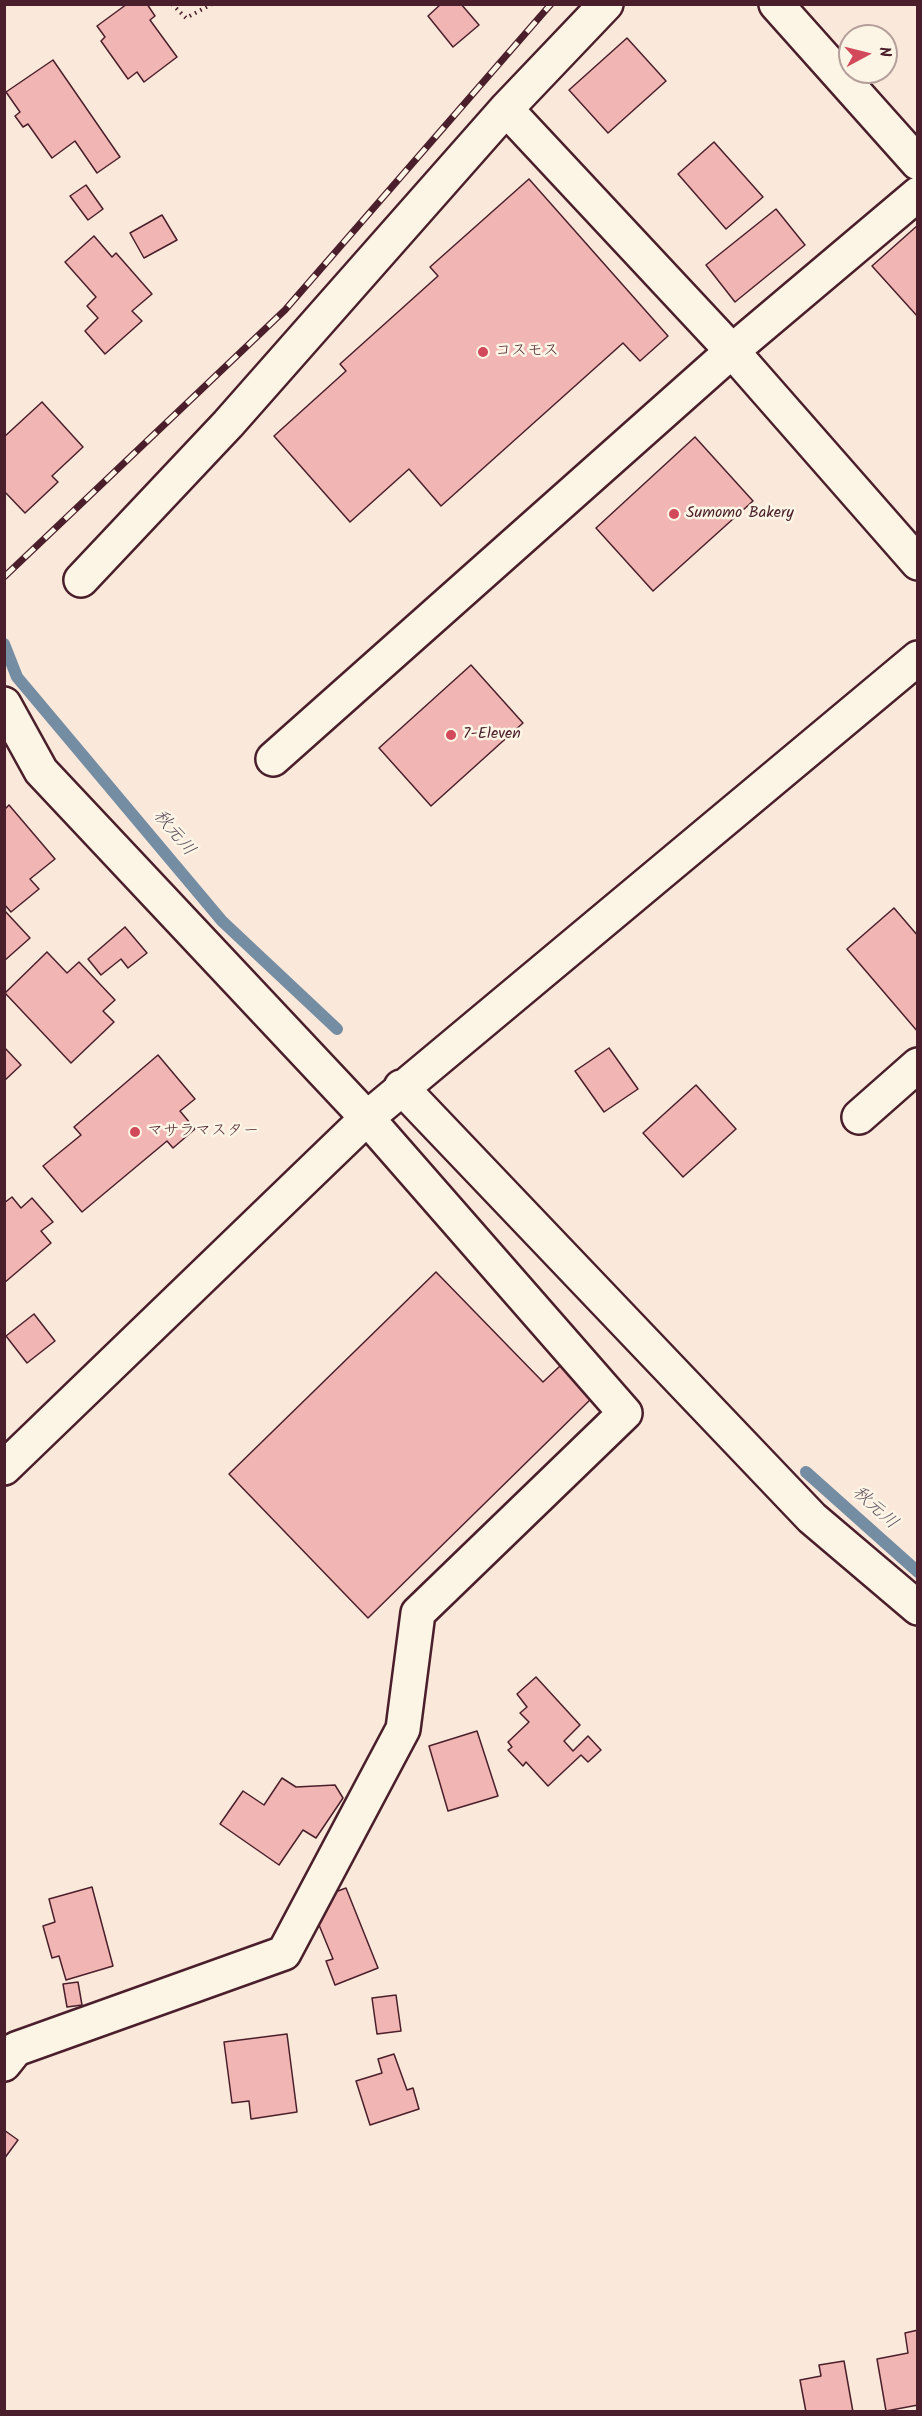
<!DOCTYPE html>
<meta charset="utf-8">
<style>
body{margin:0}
#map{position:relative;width:922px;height:2416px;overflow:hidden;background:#fae8db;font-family:Kalam,sans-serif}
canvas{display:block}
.frame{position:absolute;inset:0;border:6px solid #4a1f2b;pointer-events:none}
.north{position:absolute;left:838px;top:24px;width:60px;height:60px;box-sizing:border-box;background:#fcf5e5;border:2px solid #b59f9b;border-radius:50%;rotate:83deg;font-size:16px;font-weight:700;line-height:24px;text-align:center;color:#4a1f2b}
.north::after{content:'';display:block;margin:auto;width:21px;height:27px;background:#d1495b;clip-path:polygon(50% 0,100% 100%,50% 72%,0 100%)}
</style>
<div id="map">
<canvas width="922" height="2416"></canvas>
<div class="frame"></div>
<div class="north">N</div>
</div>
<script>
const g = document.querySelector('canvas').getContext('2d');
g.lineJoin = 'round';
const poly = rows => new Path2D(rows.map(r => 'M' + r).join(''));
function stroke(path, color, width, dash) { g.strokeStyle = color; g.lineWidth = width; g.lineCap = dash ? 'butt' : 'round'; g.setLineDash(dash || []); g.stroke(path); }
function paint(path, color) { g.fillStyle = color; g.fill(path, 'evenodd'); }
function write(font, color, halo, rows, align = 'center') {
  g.font = font + ' Kalam,"Klee One",sans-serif'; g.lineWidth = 5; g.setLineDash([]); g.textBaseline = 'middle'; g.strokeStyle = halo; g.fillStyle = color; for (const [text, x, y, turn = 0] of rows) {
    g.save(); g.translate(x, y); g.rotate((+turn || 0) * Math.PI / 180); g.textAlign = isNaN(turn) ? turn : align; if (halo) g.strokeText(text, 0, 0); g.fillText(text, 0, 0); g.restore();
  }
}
const stream = poly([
 [4,644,17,677,222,921,337,1029],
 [806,1472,918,1572]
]);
const building = poly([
 [127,4,147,4,155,16,150,20,177,57,144,82,137,72,128,79,101,41,105,37,97,26,127,4],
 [441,4,461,4,479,25,453,47,428,16,441,4],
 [627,38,666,81,608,133,569,90,627,38],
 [53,60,120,157,97,173,75,141,52,158,28,124,23,127,15,116,20,112,6,92,53,60],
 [714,142,763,197,726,229,678,174,714,142],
 [529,179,668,336,640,361,623,343,441,506,409,469,350,522,274,436,346,371,340,364,438,276,430,267,529,179],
 [86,185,103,209,88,220,70,196,86,185],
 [776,209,805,245,735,302,706,265,776,209],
 [162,215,177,240,144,258,130,233,162,215],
 [918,225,918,317,872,266,918,225],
 [94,236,112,257,116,253,152,294,132,311,142,321,105,354,85,331,98,318,87,306,96,297,65,262,94,236],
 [42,402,83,447,52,476,58,482,25,513,4,491,4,437,42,402],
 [695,437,753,501,653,591,596,528,695,437],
 [471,665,523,723,431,806,379,748,471,665],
 [9,805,55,859,30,879,39,889,11,912,4,904,4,810,9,805],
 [894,908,918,936,918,1032,847,949,894,908],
 [4,910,30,938,4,961,4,910],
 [125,927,147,953,128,968,121,959,101,975,88,959,125,927],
 [47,952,67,973,79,962,115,1000,103,1011,114,1022,71,1063,5,993,47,952],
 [4,1047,21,1065,4,1081,4,1047],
 [609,1048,638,1089,604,1112,575,1071,609,1048],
 [158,1055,195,1099,180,1111,195,1129,173,1148,167,1141,82,1212,43,1166,81,1135,74,1127,158,1055],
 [696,1085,736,1129,683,1177,643,1133,696,1085],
 [12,1197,21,1208,32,1198,53,1222,41,1231,51,1243,4,1283,4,1203,12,1197],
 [436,1272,543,1382,560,1366,592,1398,368,1618,229,1474,436,1272],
 [34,1314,55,1341,27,1363,6,1336,34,1314],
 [536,1677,580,1725,564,1741,573,1751,588,1736,601,1750,588,1762,581,1755,548,1786,526,1762,523,1766,508,1750,512,1747,508,1742,529,1722,520,1713,527,1707,517,1694,536,1677],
 [477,1731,498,1796,448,1811,429,1746,477,1731],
 [282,1778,296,1787,335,1785,343,1798,316,1838,303,1830,279,1865,220,1824,243,1791,264,1805,282,1778],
 [92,1887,113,1966,66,1980,59,1956,52,1958,43,1926,55,1922,49,1899,92,1887],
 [346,1888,378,1968,335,1985,326,1961,333,1959,319,1925,327,1895,346,1888],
 [78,1982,82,2005,67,2007,63,1984,78,1982],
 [396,1995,401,2031,377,2034,372,1998,396,1995],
 [287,2034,297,2112,251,2119,249,2101,232,2103,224,2042,287,2034],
 [394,2054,407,2090,413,2088,419,2109,370,2125,356,2081,382,2073,378,2059,394,2054],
 [4,2130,18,2140,4,2159,4,2130],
 [918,2330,918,2405,886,2411,877,2359,908,2353,905,2333,918,2330],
 [844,2361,853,2412,806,2412,800,2380,821,2376,819,2365,844,2361]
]);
const path = poly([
 [172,4,186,18,212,4]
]);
const minor = poly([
 [776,4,918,163],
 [506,109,732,351,918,563],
 [81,580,228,424,506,109,606,4],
 [4,704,41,771,367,1118,625,1413,418,1613,403,1729,284,1953,16,2049,4,2064],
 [273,759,732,351,918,194],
 [401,1087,812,1518,918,1608],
 [859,1117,918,1065],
 [4,1468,367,1118,918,658]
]);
const rail = poly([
 [4,577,285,310,551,4]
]);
const markers = [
 [483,352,6,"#d1495b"],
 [674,514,6,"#d1495b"],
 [451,735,6,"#d1495b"],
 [135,1132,6,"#d1495b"]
];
const poiNames = [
 ["コスモス",495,352],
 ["Sumomo Bakery",686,514],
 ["7-Eleven",463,735],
 ["マサラマスター",147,1132]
];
const waterNames = [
 ["秋元川",173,834,50],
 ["秋元川",874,1509,42]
];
stroke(stream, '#748da2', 12);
paint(building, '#f1b6b3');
stroke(building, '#4a1f2b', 1.5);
stroke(minor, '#4a1f2b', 38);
stroke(path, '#4a1f2b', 4, [1.5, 4.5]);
stroke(minor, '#fcf5e5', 33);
stroke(rail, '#4a1f2b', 7);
stroke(rail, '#fcf5e5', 4.5, [14]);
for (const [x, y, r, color] of markers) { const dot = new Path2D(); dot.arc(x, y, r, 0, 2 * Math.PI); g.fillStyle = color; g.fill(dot); stroke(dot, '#fcf5e5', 2); }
write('16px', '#4a1f2b', '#fcf5e5', poiNames, 'left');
write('italic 18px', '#5c4d5d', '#fcf5e5', waterNames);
</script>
